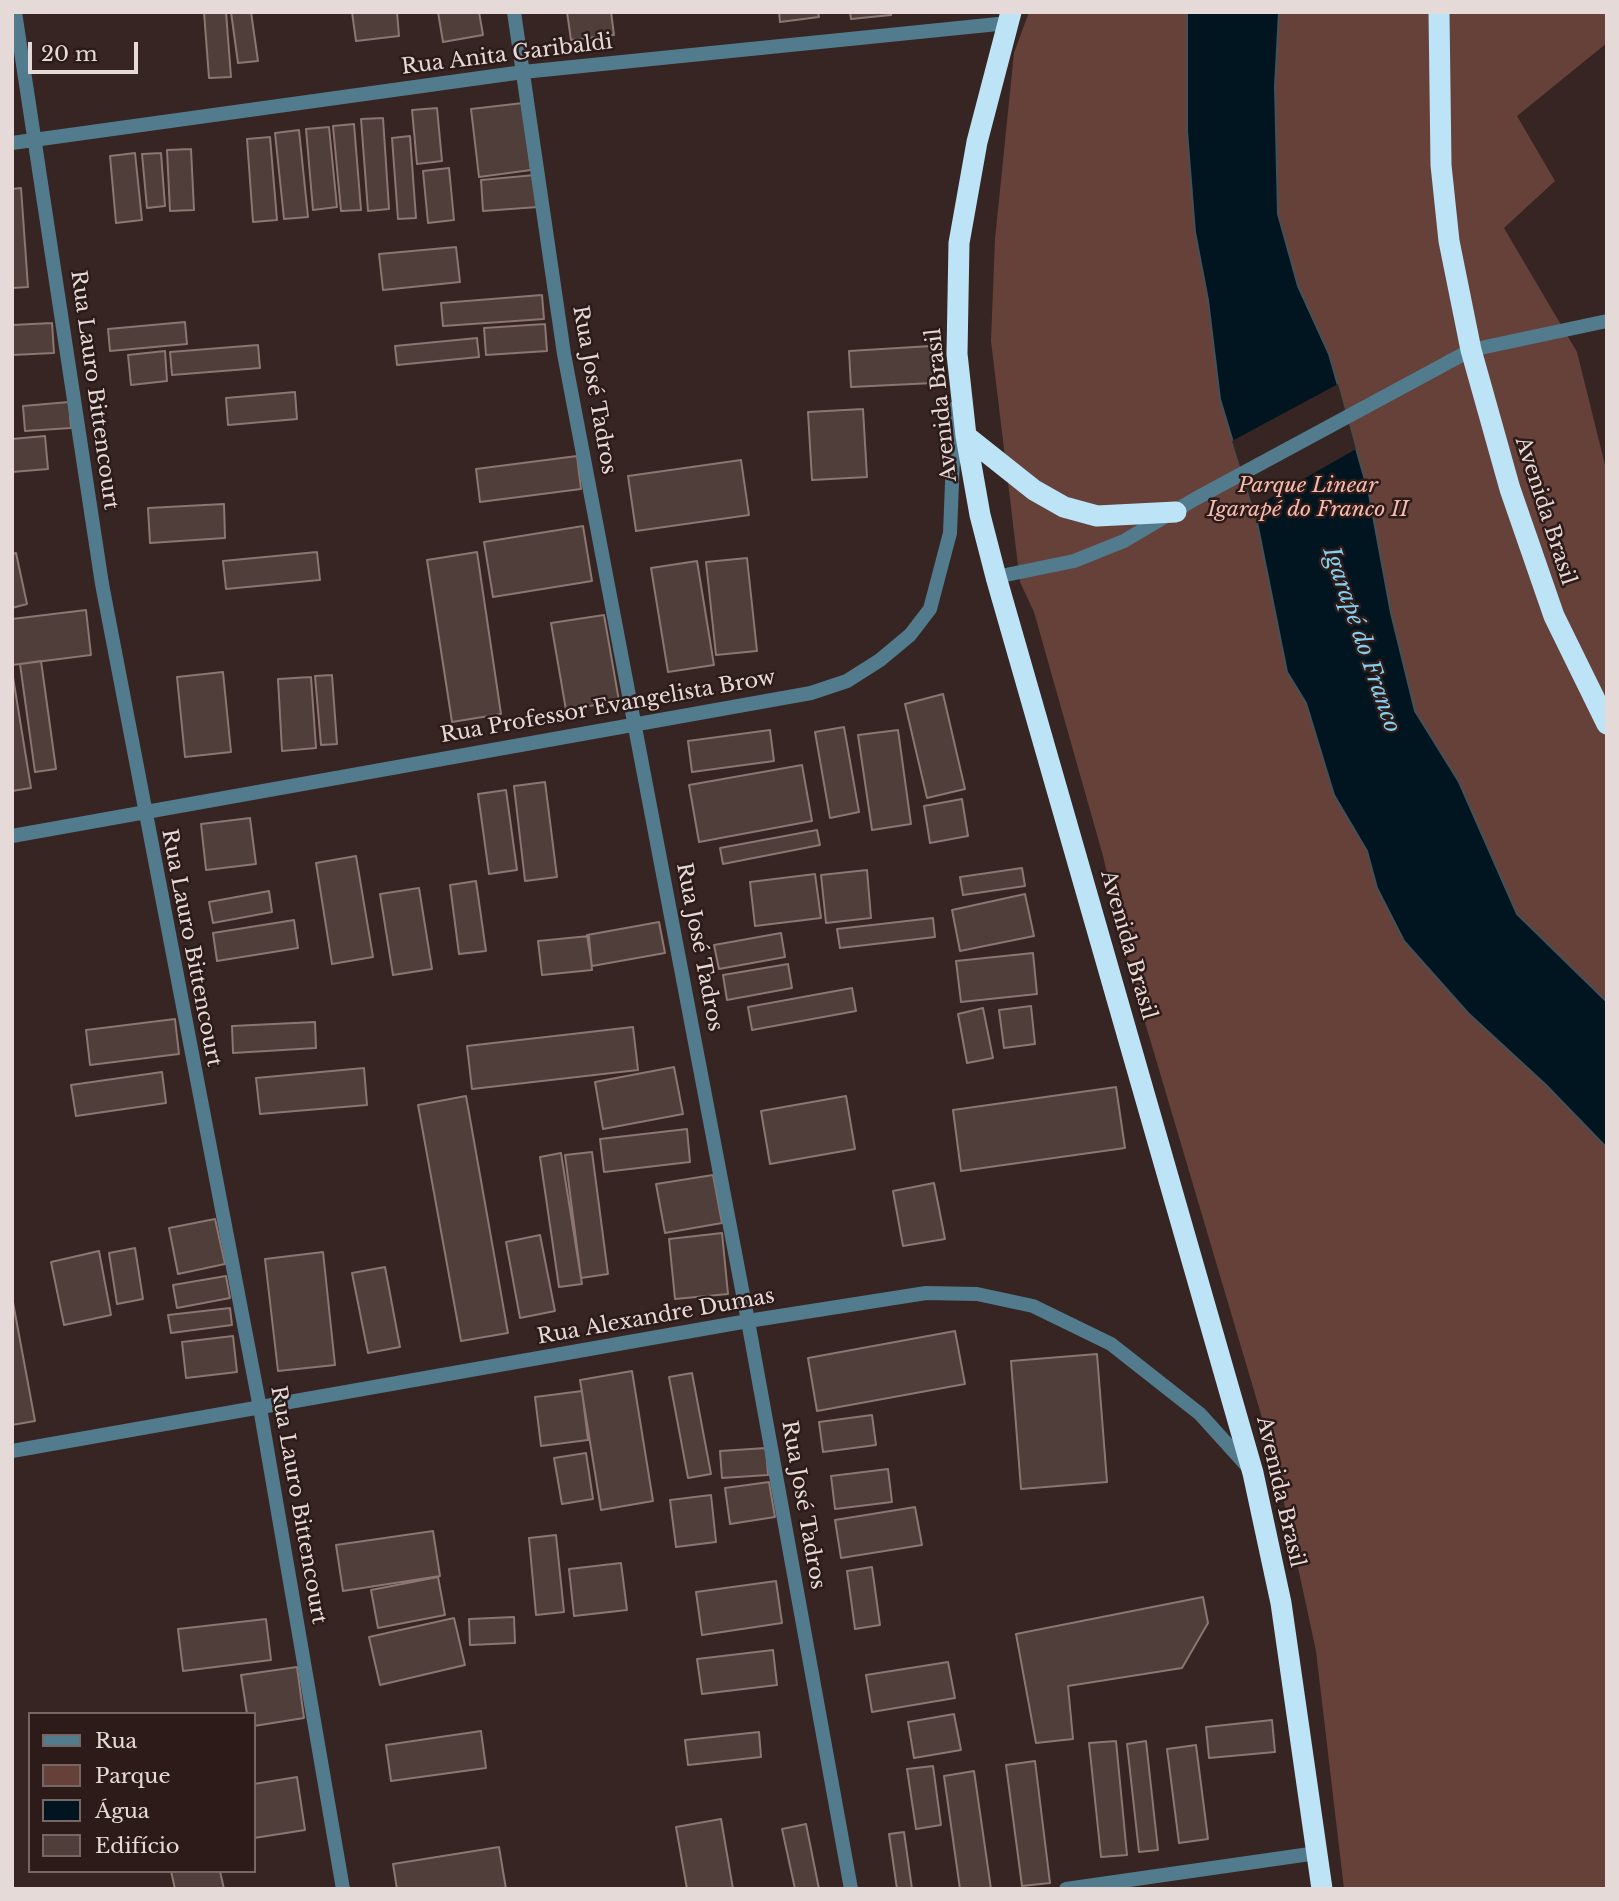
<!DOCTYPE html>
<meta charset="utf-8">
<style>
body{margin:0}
#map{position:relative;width:1619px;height:1901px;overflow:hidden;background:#362522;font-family:"Libre Baskerville",serif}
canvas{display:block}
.frame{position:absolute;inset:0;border:14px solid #e6dad8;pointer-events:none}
.legend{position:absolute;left:28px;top:1712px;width:228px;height:161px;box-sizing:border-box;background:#2c1b18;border:2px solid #766765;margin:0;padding:9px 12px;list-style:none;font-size:21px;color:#e6dad8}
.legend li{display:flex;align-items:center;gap:14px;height:35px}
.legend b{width:35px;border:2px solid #766765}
.scale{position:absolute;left:28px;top:42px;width:110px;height:32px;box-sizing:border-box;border:4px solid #e6dad8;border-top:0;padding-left:9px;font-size:21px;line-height:24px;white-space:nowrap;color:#e6dad8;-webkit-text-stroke:5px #2c1b18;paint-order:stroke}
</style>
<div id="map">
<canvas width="1619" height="1901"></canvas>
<div class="frame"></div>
<ul class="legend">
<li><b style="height:9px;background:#527b8d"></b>Rua</li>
<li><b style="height:19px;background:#66413a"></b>Parque</li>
<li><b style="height:19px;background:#00151f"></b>Água</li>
<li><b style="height:19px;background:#503e3a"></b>Edifício</li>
</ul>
<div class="scale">20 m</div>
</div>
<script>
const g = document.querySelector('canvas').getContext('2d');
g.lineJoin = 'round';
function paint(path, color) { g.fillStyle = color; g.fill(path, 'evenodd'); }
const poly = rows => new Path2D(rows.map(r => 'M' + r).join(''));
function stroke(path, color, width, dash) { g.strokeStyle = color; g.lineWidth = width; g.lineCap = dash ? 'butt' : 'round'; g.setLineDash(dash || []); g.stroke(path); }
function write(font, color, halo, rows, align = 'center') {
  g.font = font + ' "Libre Baskerville",serif'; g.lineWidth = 5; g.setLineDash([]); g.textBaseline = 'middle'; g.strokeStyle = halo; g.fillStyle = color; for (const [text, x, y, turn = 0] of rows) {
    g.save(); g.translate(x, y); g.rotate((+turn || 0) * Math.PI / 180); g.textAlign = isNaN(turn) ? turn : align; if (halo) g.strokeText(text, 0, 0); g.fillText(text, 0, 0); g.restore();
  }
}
const green = poly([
 [1029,12,1607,12,1607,43,1517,116,1555,181,1504,228,1577,352,1607,473,1607,1889,1344,1889,1316,1651,1276,1465,1131,975,1103,856,1034,612,1020,582,991,341,995,239,1014,53]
]);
const water = poly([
 [1187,12,1279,12,1275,86,1278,214,1298,286,1329,354,1369,494,1391,613,1415,711,1459,782,1517,914,1607,1002,1607,1148,1546,1085,1468,1013,1404,941,1377,888,1367,851,1334,795,1306,703,1287,672,1257,522,1220,399,1208,300,1195,232,1187,131,1187,12]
]);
const pier = poly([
 [1338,384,1356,449,1253,508,1232,441]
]);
const building = poly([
 [204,12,226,12,231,77,209,78,204,12],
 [231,12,251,12,258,61,238,63,231,12],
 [352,12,397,12,399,36,356,41,352,12],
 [438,12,479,12,483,35,443,42,438,12],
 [567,12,611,12,614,35,571,40,567,12],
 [779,12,818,12,819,17,780,22,779,12],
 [850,12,891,12,891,15,851,19,850,12],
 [523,103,531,170,479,177,471,109,523,103],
 [437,108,442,161,417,164,412,110,437,108],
 [383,118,389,209,368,211,361,119,383,118],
 [354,124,361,210,341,211,333,126,354,124],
 [329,127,337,207,313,210,306,129,329,127],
 [299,130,308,217,284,219,275,133,299,130],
 [410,136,416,218,398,219,392,138,410,136],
 [270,137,277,220,253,222,247,139,270,137],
 [191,149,194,210,170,211,167,150,191,149],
 [135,153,142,220,116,223,110,156,135,153],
 [161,153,165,206,147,208,142,154,161,153],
 [449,168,454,220,428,223,423,171,449,168],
 [535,175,538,207,483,211,481,180,535,175],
 [21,188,28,287,12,288,12,189,21,188],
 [456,247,460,282,383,290,379,254,456,247],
 [542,295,544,319,443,326,441,303,542,295],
 [185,322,187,344,110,351,108,329,185,322],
 [52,323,54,353,12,355,12,325,52,323],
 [545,324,547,351,486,355,484,328,545,324],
 [477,338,479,357,397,365,395,346,477,338],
 [258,345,260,368,172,375,170,352,258,345],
 [931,346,933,383,851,387,849,351,931,346],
 [165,351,167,381,131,385,128,355,165,351],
 [295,392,297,419,228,425,226,398,295,392],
 [69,402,71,428,25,431,23,406,69,402],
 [863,409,867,477,812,480,808,412,863,409],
 [45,436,48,469,12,472,12,439,45,436],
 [577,456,581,489,480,502,476,469,577,456],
 [741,460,749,515,636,531,628,476,741,460],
 [224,504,225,538,150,543,148,508,224,504],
 [583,526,592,581,493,597,484,542,583,526],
 [317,552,320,580,226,589,223,561,317,552],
 [477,552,501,714,452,722,427,560,477,552],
 [16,553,27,604,12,608,12,554,16,553],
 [747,558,757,651,716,655,706,562,747,558],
 [697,561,714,665,668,672,651,568,697,561],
 [86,610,91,655,12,665,12,619,86,610],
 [604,615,619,701,566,710,551,623,604,615],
 [41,661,56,769,35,772,20,664,41,661],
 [12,671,31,788,12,791,12,671],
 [223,672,231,752,185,757,177,677,223,672],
 [332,675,337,744,321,745,315,676,332,675],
 [311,677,316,748,282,751,278,679,311,677],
 [943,694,965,789,927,798,905,704,943,694],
 [844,727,859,812,830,818,815,732,844,727],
 [770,730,774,761,692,772,688,741,770,730],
 [898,730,911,824,872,830,858,735,898,730],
 [802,765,812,821,699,842,689,785,802,765],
 [545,782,557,877,525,881,514,786,545,782],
 [506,790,517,870,489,874,478,794,506,790],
 [962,799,968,836,930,843,924,806,962,799],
 [250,818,256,864,206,870,201,824,250,818],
 [817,830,820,845,723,864,720,848,817,830],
 [356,856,373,957,332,964,316,863,356,856],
 [1022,868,1025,886,963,895,960,877,1022,868],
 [867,870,871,918,826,923,821,875,867,870],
 [815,874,821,918,755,926,750,882,815,874],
 [476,881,486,951,459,954,450,885,476,881],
 [419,888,432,969,393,975,380,894,419,888],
 [269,891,272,912,213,923,209,902,269,891],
 [1025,894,1034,936,960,951,952,910,1025,894],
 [933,918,935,937,840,948,837,929,933,918],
 [294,920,298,948,217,961,213,933,294,920],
 [659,922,665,953,592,966,587,935,659,922],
 [781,933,785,957,719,969,714,945,781,933],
 [589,936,592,970,542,975,538,941,589,936],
 [1033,953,1037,994,961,1002,956,961,1033,953],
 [788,964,792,988,727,1000,723,975,788,964],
 [852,988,856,1011,752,1030,748,1007,852,988],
 [1031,1006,1035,1044,1004,1048,999,1010,1031,1006],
 [983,1008,993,1058,967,1063,958,1014,983,1008],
 [175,1019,179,1054,90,1065,86,1030,175,1019],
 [315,1022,316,1048,233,1053,232,1026,315,1022],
 [633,1027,638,1070,472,1089,467,1046,633,1027],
 [674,1067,683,1114,603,1129,595,1082,674,1067],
 [364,1068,367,1105,260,1114,256,1078,364,1068],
 [162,1072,166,1103,76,1116,71,1085,162,1072],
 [1116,1087,1125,1148,961,1171,953,1110,1116,1087],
 [466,1096,508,1333,461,1341,418,1105,466,1096],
 [846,1096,855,1149,770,1164,761,1111,846,1096],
 [687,1129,690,1162,604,1172,600,1139,687,1129],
 [592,1152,608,1274,581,1278,565,1155,592,1152],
 [561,1153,582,1284,559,1287,540,1157,561,1153],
 [713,1175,722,1223,665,1233,656,1184,713,1175],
 [934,1183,945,1239,903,1246,893,1191,934,1183],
 [215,1219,225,1264,178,1274,169,1228,215,1219],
 [722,1233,728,1294,675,1299,669,1239,722,1233],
 [540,1235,555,1311,520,1318,506,1242,540,1235],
 [135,1248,143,1299,117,1304,109,1253,135,1248],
 [99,1251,111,1315,64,1325,51,1262,99,1251],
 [323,1252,335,1365,278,1371,265,1259,323,1252],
 [385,1267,400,1347,368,1353,352,1273,385,1267],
 [226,1276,230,1298,177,1308,173,1285,226,1276],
 [12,1297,35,1421,12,1425,12,1297],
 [230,1308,232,1325,171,1333,168,1315,230,1308],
 [955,1331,965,1384,817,1411,808,1358,955,1331],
 [233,1336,237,1372,186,1378,182,1342,233,1336],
 [1097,1354,1107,1482,1021,1489,1011,1361,1097,1354],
 [632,1371,653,1501,601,1510,580,1380,632,1371],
 [692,1373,711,1474,688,1478,669,1377,692,1373],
 [582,1391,588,1440,541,1446,535,1397,582,1391],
 [872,1415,876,1445,823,1452,819,1422,872,1415],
 [766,1448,768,1475,722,1478,720,1451,766,1448],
 [586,1453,593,1499,562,1504,554,1458,586,1453],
 [888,1469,892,1502,835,1509,831,1476,888,1469],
 [769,1482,775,1517,730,1524,725,1488,769,1482],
 [711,1495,716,1542,676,1547,670,1500,711,1495],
 [915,1507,922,1545,841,1558,835,1520,915,1507],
 [433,1531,440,1576,343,1591,336,1545,433,1531],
 [556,1535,564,1612,536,1615,529,1538,556,1535],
 [621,1563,627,1610,574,1616,569,1569,621,1563],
 [872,1567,880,1625,855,1629,847,1571,872,1567],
 [438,1577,445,1615,378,1628,371,1590,438,1577],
 [776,1581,782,1623,702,1635,696,1592,776,1581],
 [1203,1597,1208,1623,1182,1668,1068,1686,1073,1739,1036,1743,1016,1634,1203,1597],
 [514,1617,515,1643,470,1645,469,1619,514,1617],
 [454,1618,465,1665,380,1685,369,1637,454,1618],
 [266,1619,271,1660,183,1671,178,1629,266,1619],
 [773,1650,777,1685,702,1694,697,1659,773,1650],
 [948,1662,955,1698,872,1712,866,1675,948,1662],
 [297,1667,304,1718,254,1726,254,1714,247,1714,241,1675,297,1667],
 [954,1714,961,1750,914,1758,908,1722,954,1714],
 [1272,1720,1275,1752,1209,1758,1206,1727,1272,1720],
 [481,1731,486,1768,391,1781,386,1745,481,1731],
 [759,1732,761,1757,688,1765,685,1740,759,1732],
 [1116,1741,1127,1855,1101,1857,1089,1743,1116,1741],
 [1146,1741,1158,1850,1139,1852,1127,1744,1146,1741],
 [1196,1745,1208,1839,1179,1843,1167,1749,1196,1745],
 [1035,1761,1050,1883,1022,1886,1006,1765,1035,1761],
 [933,1766,941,1825,916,1829,907,1769,933,1766],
 [974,1771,991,1889,960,1889,944,1776,974,1771],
 [297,1777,305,1830,254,1838,254,1784,297,1777],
 [721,1819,733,1889,687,1889,676,1827,721,1819],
 [806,1824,819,1889,795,1889,782,1829,806,1824],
 [904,1832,912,1889,897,1889,889,1834,904,1832],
 [499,1847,506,1889,397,1889,393,1864,499,1847],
 [171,1871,220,1871,224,1889,175,1889,171,1871]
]);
const street = poly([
 [15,12,102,584,260,1408,343,1889],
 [514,12,564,354,748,1321,851,1889],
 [12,143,523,72,1008,23],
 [996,577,1074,561,1124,541,1195,499,1471,350,1607,321],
 [12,836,811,693,847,681,880,660,910,635,930,609,950,533,955,408],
 [12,1451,748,1321,926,1293,977,1294,1033,1306,1111,1344,1200,1414,1248,1467],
 [1066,1889,1317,1853]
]);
const highway = poly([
 [1011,12,977,142,959,243,957,354,966,436,980,515,996,577,1253,1473,1281,1603,1322,1889],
 [1439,12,1441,165,1449,241,1471,350,1510,489,1554,616,1607,724],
 [966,436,1034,490,1064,507,1097,516,1176,512]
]);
const streetNames = [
 ["Rua Anita Garibaldi",507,55,-7],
 ["Rua Lauro Bittencourt",94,390,82],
 ["Rua José Tadros",594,390,80],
 ["Avenida Brasil",942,405,-96],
 ["Avenida Brasil",1545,511,72],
 ["Rua Professor Evangelista Brow",608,707,-10],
 ["Avenida Brasil",1128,945,74],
 ["Rua José Tadros",699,947,79],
 ["Rua Lauro Bittencourt",191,948,79],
 ["Rua Alexandre Dumas",656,1317,-10],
 ["Avenida Brasil",1280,1492,77],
 ["Rua Lauro Bittencourt",298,1505,80],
 ["Rua José Tadros",803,1505,80]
];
const parkNames = [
 ["Parque Linear",1308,486],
 ["Igarapé do Franco II",1308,510]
];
const waterNames = [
 ["Igarapé do Franco",1361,640,71]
];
paint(green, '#66413a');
paint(water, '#00151f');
stroke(water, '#455056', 2);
paint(pier, '#362522');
paint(building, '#503e3a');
stroke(building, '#8b7672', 2);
stroke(street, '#527b8d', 14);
stroke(highway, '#bde3f6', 21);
write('21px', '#e6dad8', '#2c1b18', streetNames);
write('italic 21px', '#f6baae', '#2c1b18', parkNames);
write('italic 23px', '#84d0f2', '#2c1b18', waterNames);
</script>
